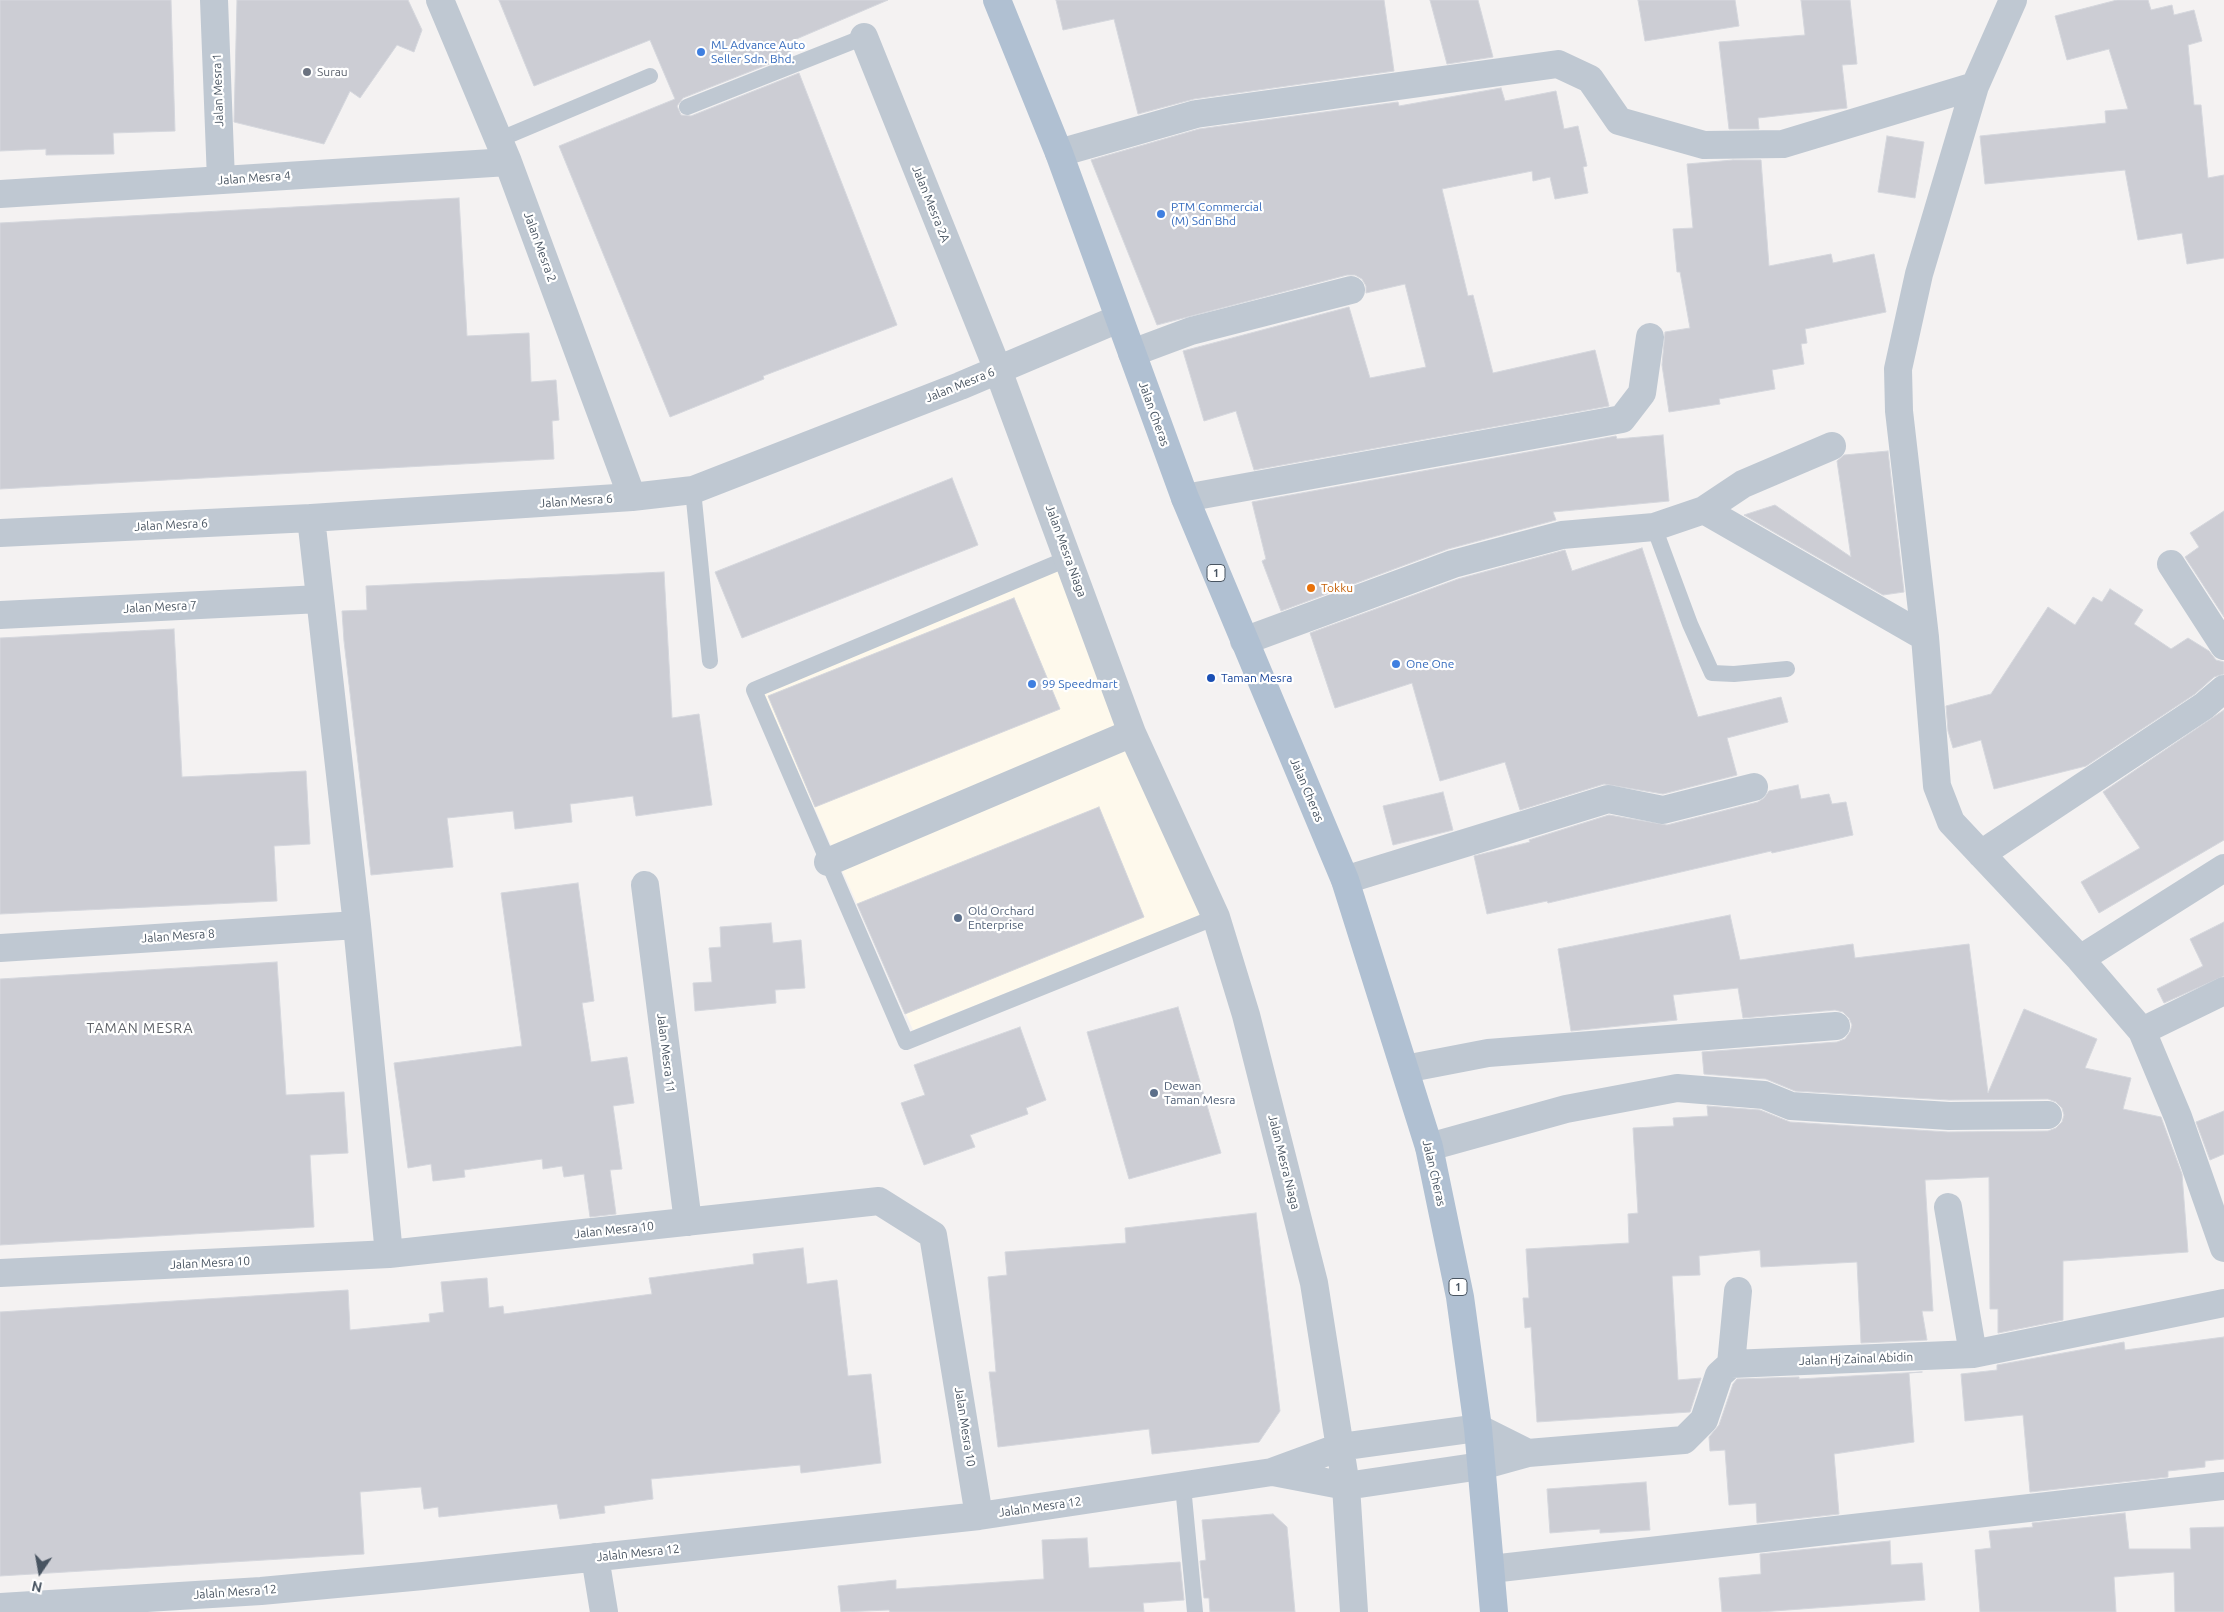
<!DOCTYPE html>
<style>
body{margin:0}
#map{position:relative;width:2224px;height:1612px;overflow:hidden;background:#f4f2f2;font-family:Ubuntu,sans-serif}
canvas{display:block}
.north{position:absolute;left:15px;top:1547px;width:50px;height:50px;-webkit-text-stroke:4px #fff;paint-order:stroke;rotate:192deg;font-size:14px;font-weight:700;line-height:20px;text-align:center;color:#485461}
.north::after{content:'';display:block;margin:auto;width:18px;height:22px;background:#485461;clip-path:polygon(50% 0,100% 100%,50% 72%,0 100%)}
</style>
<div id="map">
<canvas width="2224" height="1612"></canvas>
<div class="north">N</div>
</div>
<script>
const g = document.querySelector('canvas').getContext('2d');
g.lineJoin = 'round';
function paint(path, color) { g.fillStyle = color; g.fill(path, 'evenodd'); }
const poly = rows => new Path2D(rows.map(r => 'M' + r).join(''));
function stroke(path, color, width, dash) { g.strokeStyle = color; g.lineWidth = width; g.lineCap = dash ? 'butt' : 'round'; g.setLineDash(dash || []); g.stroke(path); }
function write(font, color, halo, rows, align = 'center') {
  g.font = font + ' Ubuntu,sans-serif'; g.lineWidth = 4.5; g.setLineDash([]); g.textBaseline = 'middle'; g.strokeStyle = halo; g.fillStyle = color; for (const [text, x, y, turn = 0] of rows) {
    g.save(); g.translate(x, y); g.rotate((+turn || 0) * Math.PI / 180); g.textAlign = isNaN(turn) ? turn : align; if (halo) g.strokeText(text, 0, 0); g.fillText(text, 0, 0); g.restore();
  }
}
const commercial = poly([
 [1059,570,1201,915,913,1030,764,694]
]);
const building = poly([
 [0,0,171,0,175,131,113,133,114,154,46,155,46,149,0,151,0,0],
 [237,0,408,0,422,30,414,52,397,45,360,98,350,91,324,144,234,122,237,0],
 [499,0,888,0,787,43,792,55,683,98,677,106,681,115,691,116,799,73,897,325,763,376,764,379,670,417,559,146,675,99,650,40,534,86,499,0],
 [1056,0,1384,0,1394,71,1194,99,1138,114,1114,19,1063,30,1056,0],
 [1430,0,1478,0,1493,57,1447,64,1430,0],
 [1638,0,1735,0,1739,26,1645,41,1638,0],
 [1801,0,1850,0,1857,64,1842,65,1847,108,1758,118,1759,129,1729,129,1719,42,1805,35,1801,0],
 [2117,0,2148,0,2151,10,2172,5,2174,15,2194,10,2202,41,2188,45,2194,105,2201,105,2208,178,2224,175,2224,258,2187,264,2182,233,2138,240,2125,170,1985,184,1980,136,2106,123,2105,111,2128,109,2109,49,2067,60,2055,16,2117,0],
 [1501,88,1505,101,1556,91,1564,129,1578,126,1587,166,1583,167,1588,193,1555,199,1550,177,1533,181,1532,171,1442,189,1468,296,1473,295,1493,373,1595,350,1609,406,1254,470,1236,411,1204,421,1183,351,1349,307,1370,378,1426,367,1405,284,1366,293,1366,286,1362,279,1355,275,1347,275,1157,325,1091,160,1199,129,1398,102,1399,106,1501,88],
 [1887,136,1924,142,1915,198,1878,192,1887,136],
 [1733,160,1761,160,1769,266,1831,254,1833,263,1874,254,1886,312,1805,329,1807,343,1801,344,1804,364,1772,370,1775,389,1719,399,1720,404,1669,412,1662,365,1665,332,1690,328,1680,272,1677,272,1673,229,1693,228,1687,164,1733,160],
 [459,198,467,336,529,333,531,382,556,380,559,420,552,421,554,459,0,489,0,223,459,198],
 [1663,435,1669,501,1553,512,1556,520,1448,549,1281,611,1262,561,1266,559,1252,502,1616,436,1617,439,1663,435],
 [1888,451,1904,592,1883,595,1744,515,1775,505,1851,557,1837,461,1844,455,1888,451],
 [952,478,978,545,742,638,715,572,952,478],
 [2224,511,2224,617,2185,557,2199,547,2190,533,2224,511],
 [1642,548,1698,717,1781,697,1788,722,1727,738,1737,775,1663,794,1604,784,1520,810,1505,762,1440,781,1412,683,1335,708,1310,633,1458,579,1565,550,1572,571,1642,548],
 [664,572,672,718,699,714,712,805,636,816,633,796,570,804,572,822,515,829,513,811,447,818,453,867,371,875,344,641,342,611,367,610,366,586,664,572],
 [2110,589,2143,610,2134,624,2171,649,2188,638,2209,651,2216,660,2224,662,2224,674,2214,677,2195,694,2086,766,1994,789,1981,740,1953,748,1948,731,1946,706,1991,694,2048,607,2075,625,2093,597,2102,602,2110,589],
 [1014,598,1060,709,815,807,768,696,1014,598],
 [174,629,182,777,306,771,310,844,274,846,277,901,0,914,0,638,174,629],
 [2224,710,2224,840,2099,913,2081,882,2140,848,2103,792,2224,710],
 [1798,785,1801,799,1829,794,1832,804,1846,802,1853,835,1772,853,1771,851,1548,903,1547,901,1487,914,1474,856,1530,842,1529,840,1609,815,1667,825,1758,802,1764,798,1769,791,1798,785],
 [1443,792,1453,830,1393,845,1383,806,1443,792],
 [1099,807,1144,917,905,1014,857,904,1099,807],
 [578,883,594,1001,582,1003,591,1062,627,1057,634,1103,613,1106,622,1169,610,1170,616,1214,590,1217,584,1174,564,1177,562,1166,543,1169,542,1159,464,1170,465,1177,433,1181,431,1164,408,1168,394,1063,522,1046,501,893,578,883],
 [1730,915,1740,960,1853,944,1855,958,1969,944,1988,1093,2024,1009,2097,1039,2085,1068,2131,1078,2123,1109,2161,1117,2182,1174,2188,1252,2063,1261,2063,1320,1998,1333,1998,1309,1990,1309,1989,1177,1925,1180,1933,1311,1922,1311,1927,1340,1861,1343,1857,1262,1761,1267,1760,1250,1699,1256,1700,1275,1672,1276,1678,1380,1701,1378,1690,1412,1537,1422,1531,1327,1525,1328,1523,1298,1529,1298,1526,1249,1629,1243,1628,1214,1638,1213,1633,1128,1674,1126,1673,1118,1708,1116,1707,1106,1760,1110,1790,1122,1948,1132,2048,1131,2056,1128,2062,1122,2064,1115,2062,1108,2056,1102,2048,1099,1949,1100,1795,1091,1766,1079,1704,1074,1702,1052,1837,1042,1845,1039,1850,1032,1852,1025,1849,1018,1843,1012,1835,1010,1743,1018,1738,988,1673,995,1677,1020,1571,1031,1558,949,1730,915],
 [2224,922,2224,976,2164,1003,2157,989,2203,966,2190,939,2224,922],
 [771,923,773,943,801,940,805,988,775,990,776,1003,695,1011,693,983,712,982,709,948,721,947,720,927,771,923],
 [277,962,286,1095,344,1092,348,1153,310,1155,314,1227,0,1245,0,979,277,962],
 [1178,1007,1221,1153,1129,1179,1087,1032,1178,1007],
 [1020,1027,1046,1100,1026,1108,1028,1114,970,1135,975,1147,924,1165,901,1103,925,1095,914,1065,1020,1027],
 [2224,1111,2224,1154,2210,1160,2196,1122,2224,1111],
 [1256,1213,1280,1411,1259,1442,1152,1454,1149,1429,998,1447,989,1372,996,1372,988,1277,1007,1275,1005,1252,1126,1243,1125,1228,1256,1213],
 [803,1248,807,1284,837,1280,848,1376,871,1374,881,1463,801,1473,800,1465,651,1479,653,1499,604,1506,605,1513,560,1519,557,1504,439,1517,438,1507,424,1509,421,1487,360,1492,364,1554,0,1576,0,1312,348,1290,350,1330,430,1322,429,1314,444,1312,441,1282,487,1278,489,1308,503,1306,504,1314,652,1294,649,1278,754,1264,753,1254,803,1248],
 [2224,1337,2224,1459,2205,1461,2205,1467,2168,1471,2168,1477,2030,1492,2023,1415,1965,1421,1961,1374,1997,1370,1997,1365,2124,1342,2125,1350,2224,1337],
 [1922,1372,1909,1373,1914,1442,1834,1454,1839,1514,1757,1523,1756,1503,1729,1505,1725,1450,1710,1451,1709,1437,1719,1425,1733,1384,1737,1379,1799,1377,1799,1379,1922,1372],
 [1646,1482,1650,1530,1600,1533,1600,1529,1550,1533,1547,1489,1646,1482],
 [2125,1513,2129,1549,2191,1549,2190,1528,2224,1527,2224,1612,2175,1612,2174,1572,2114,1577,2116,1612,1980,1612,1975,1550,1991,1548,1989,1531,2033,1527,2032,1523,2125,1513],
 [1273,1514,1287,1527,1295,1612,1210,1612,1209,1598,1204,1598,1200,1561,1206,1560,1202,1520,1273,1514],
 [1087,1538,1089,1568,1180,1562,1184,1600,1143,1603,1144,1612,890,1612,889,1610,841,1612,838,1586,896,1580,896,1589,1044,1579,1042,1540,1087,1538],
 [1890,1541,1891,1565,1922,1563,1925,1600,1760,1612,1722,1612,1719,1578,1761,1574,1760,1554,1890,1541]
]);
const service = poly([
 [687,107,864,37],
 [498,140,650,76],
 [693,490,710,661],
 [1654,527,1690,624,1712,673,1734,674,1787,669],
 [1069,558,754,690,906,1042,1216,917],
 [1183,1486,1195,1612]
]);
const minor = poly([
 [214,0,221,180],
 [440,0,508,162,632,497],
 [2013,0,1975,86,1919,274,1898,369,1899,411,1925,637,1937,786,1951,822,2080,959,2142,1031,2178,1117,2224,1248],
 [864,37,998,370,1132,733,1216,917,1246,1015,1314,1283,1346,1486,1354,1612],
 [1059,153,1196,114,1558,64,1590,79,1619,121,1704,145,1783,144,1975,86],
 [0,194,508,162],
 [1132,353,1191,331,1351,290],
 [1185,498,1622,419,1642,393,1650,337],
 [1704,510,1925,637],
 [311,518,357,925,389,1254],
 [0,533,311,518,632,497,693,490,960,386,1118,319],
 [2171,564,2224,646],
 [0,615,320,599],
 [1244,641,1453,564,1562,535,1654,527,1704,510,1743,484,1832,446],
 [1981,854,2204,706,2224,689],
 [828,862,1132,733],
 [1345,880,1608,799,1663,810,1754,787],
 [645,885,688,1222],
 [0,948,357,925],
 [2080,959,2224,868],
 [2142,1031,2224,991],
 [1405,1069,1488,1053,1836,1026],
 [1429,1147,1566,1109,1677,1088,1764,1095,1791,1106,1949,1116,2048,1115],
 [1948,1207,1973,1354],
 [0,1273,389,1254,879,1201,933,1235,979,1516],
 [1731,1364,1738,1291],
 [1273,1472,1346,1486,1481,1466,1528,1453,1684,1440,1704,1420,1719,1375,1731,1364,1973,1354,2224,1303],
 [595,1557,604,1612],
 [1491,1569,2224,1486],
 [0,1607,261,1591,423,1576,979,1516,1272,1472,1340,1447,1478,1428,1528,1453]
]);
const primary = poly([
 [997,0,1059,153,1185,498,1345,880,1429,1147,1460,1297,1478,1428,1494,1612]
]);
const markers = [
 [701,52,5,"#3f7fe0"],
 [307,72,5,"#6b7280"],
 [1161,214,5,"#3f7fe0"],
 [1311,588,5,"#e8710a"],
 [1396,664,5,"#3f7fe0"],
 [1211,678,5,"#1a4fb4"],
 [1032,684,5,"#3f7fe0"],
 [958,918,5,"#5c6f8a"],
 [1154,1093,5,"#5c6f8a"]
];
const shields = [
 [1216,573,18],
 [1458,1287,18]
];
const shieldNames = [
 ["1",1216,573],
 ["1",1458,1287]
];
const shopNames = [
 ["ML Advance Auto",711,45],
 ["Seller Sdn. Bhd.",711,59],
 ["PTM Commercial",1171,207],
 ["(M) Sdn Bhd",1171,221],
 ["One One",1406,664],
 ["99 Speedmart",1042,684]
];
const worshipNames = [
 ["Surau",317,72]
];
const streetNames = [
 ["Jalan Mesra 1",218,90,-92],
 ["Jalan Mesra 4",254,178,-4],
 ["Jalan Mesra 2A",931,204,68],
 ["Jalan Mesra 2",540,247,70],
 ["Jalan Mesra 6",960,385,-22],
 ["Jalan Cheras",1154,414,70],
 ["Jalan Mesra 6",576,501,-4],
 ["Jalan Mesra 6",171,525,-3],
 ["Jalan Mesra Niaga",1066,551,70],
 ["Jalan Mesra 7",160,607,-3],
 ["Jalan Cheras",1307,790,67],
 ["Jalan Mesra 8",178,936,-4],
 ["Jalan Mesra 11",666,1053,83],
 ["Jalan Mesra Niaga",1284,1162,76],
 ["Jalan Cheras",1434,1173,77],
 ["Jalan Mesra 10",614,1230,-6],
 ["Jalan Mesra 10",210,1263,-3],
 ["Jalan Hj Zainal Abidin",1856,1359,-2],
 ["Jalan Mesra 10",965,1427,81],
 ["Jalaln Mesra 12",1040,1507,-8],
 ["Jalaln Mesra 12",638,1553,-6],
 ["Jalaln Mesra 12",235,1592,-4]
];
const foodNames = [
 ["Tokku",1321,588]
];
const transitNames = [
 ["Taman Mesra",1221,678]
];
const serviceNames = [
 ["Old Orchard",968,911],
 ["Enterprise",968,925],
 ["Dewan",1164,1086],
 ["Taman Mesra",1164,1100]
];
const neighbourhoodNames = [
 ["TAMAN MESRA",140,1028]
];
paint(commercial, '#fef9ec');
paint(building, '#cccdd4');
stroke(building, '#d5d7dd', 1);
stroke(service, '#bfc8d2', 16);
stroke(minor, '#bfc8d2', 28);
stroke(primary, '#b0c0d2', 28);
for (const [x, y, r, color] of markers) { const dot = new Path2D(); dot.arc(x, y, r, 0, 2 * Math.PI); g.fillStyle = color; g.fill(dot); stroke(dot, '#fff', 2); }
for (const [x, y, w] of shields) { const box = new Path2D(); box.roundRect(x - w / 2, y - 8.5, w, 17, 4); g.fillStyle = '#fff'; g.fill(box); stroke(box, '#485461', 1); }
write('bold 11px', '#485461', null, shieldNames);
write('12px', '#366cbe', '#fff', shopNames, 'left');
write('12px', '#5b616d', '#fff', worshipNames, 'left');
write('12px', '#485461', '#fff', streetNames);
write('12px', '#c56008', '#fff', foodNames, 'left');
write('12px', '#164399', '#fff', transitNames, 'left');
write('12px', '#4e5e75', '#fff', serviceNames, 'left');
g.letterSpacing = '1px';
write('14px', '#5d6167', '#fff', neighbourhoodNames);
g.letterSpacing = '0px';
</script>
